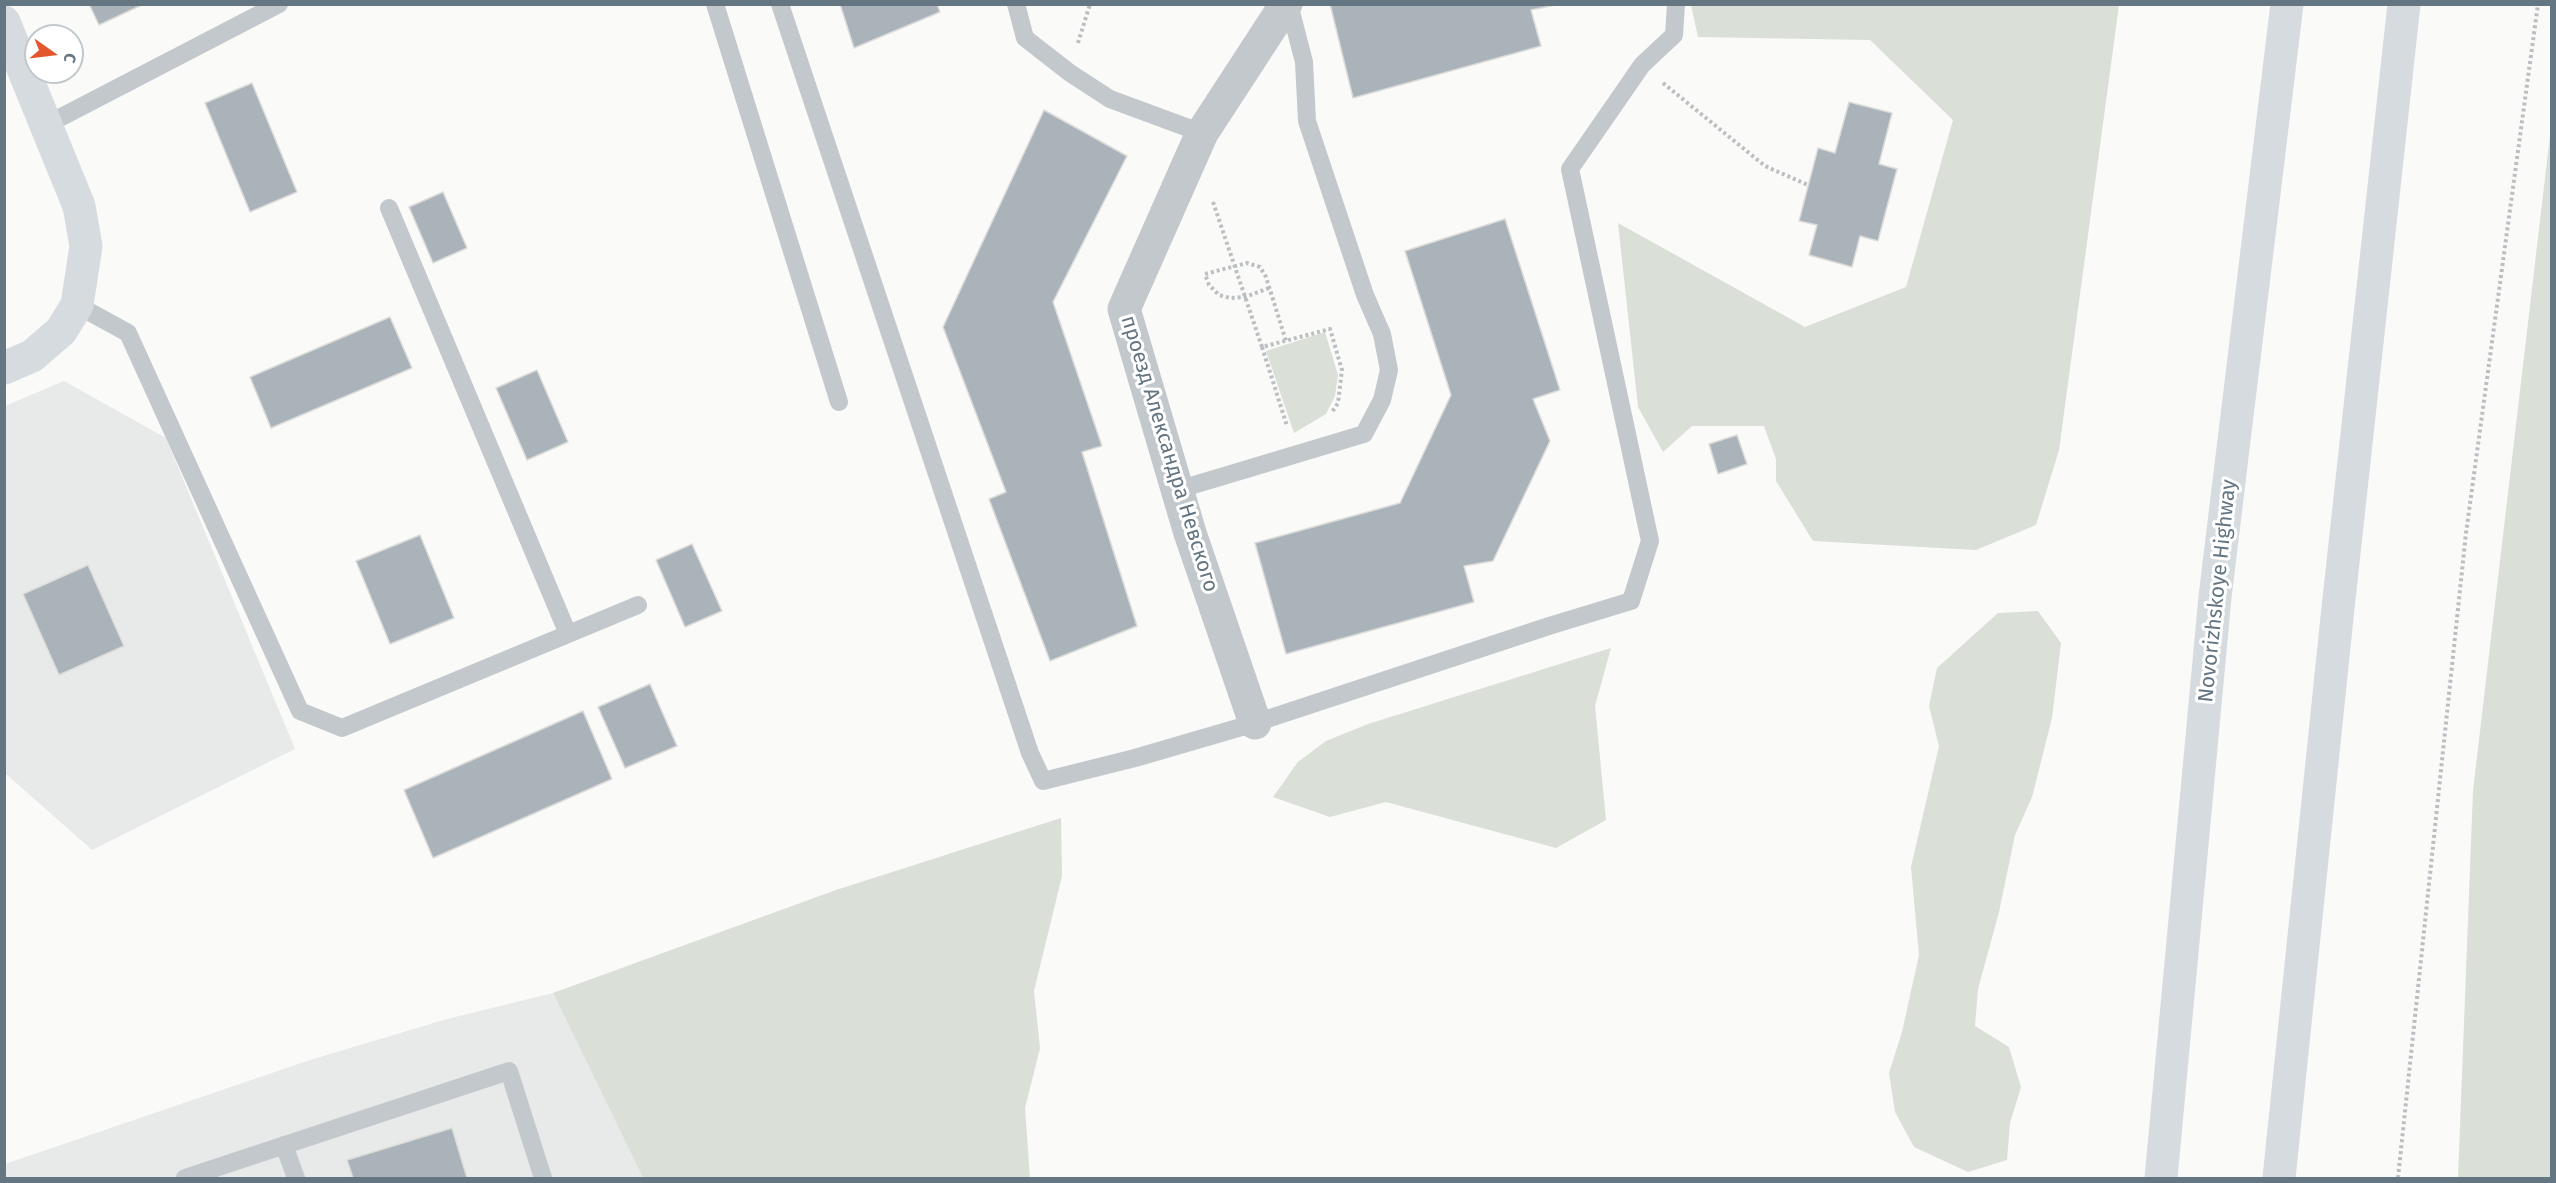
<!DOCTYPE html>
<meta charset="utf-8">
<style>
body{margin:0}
#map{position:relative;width:2556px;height:1183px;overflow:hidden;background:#fafaf8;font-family:"Fira Sans",sans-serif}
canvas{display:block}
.frame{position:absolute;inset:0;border:6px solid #657683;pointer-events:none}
.north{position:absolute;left:24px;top:24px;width:60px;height:60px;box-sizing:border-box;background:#fff;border:2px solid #c1c8cd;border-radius:50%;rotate:104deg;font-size:16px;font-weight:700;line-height:24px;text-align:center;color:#657683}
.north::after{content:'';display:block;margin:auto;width:21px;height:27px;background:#e4572e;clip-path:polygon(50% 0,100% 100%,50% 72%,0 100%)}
</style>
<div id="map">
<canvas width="2556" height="1183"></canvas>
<div class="frame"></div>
<div class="north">С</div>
</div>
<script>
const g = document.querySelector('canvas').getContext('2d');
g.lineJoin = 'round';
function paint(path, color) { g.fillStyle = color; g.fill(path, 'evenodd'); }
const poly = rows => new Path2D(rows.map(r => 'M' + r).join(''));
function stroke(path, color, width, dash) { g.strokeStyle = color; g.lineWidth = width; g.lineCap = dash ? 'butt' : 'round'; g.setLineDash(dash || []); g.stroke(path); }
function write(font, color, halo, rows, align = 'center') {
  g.font = font + ' "Fira Sans",sans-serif'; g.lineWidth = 6; g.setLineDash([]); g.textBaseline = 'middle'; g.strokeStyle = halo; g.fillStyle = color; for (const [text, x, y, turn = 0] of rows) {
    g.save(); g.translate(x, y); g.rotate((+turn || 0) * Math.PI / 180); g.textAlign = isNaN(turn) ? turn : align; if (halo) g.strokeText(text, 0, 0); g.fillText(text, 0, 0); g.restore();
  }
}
const built = poly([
 [64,381,166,438,295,749,92,850,5,773,5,406],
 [553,993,643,1178,5,1178,5,1164,310,1060,447,1019]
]);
const green = poly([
 [1691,5,2119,5,2059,450,2036,525,1976,550,1813,541,1776,481,1776,459,1764,426,1692,426,1663,452,1638,407,1618,223,1805,327,1906,287,1953,120,1870,40,1698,37],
 [2551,127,2551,1178,2458,1178,2473,791],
 [1325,332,1338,375,1335,396,1326,414,1294,433,1266,351],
 [2038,611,2061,643,2052,718,2032,797,2015,835,1999,912,1978,989,1975,1026,2009,1047,2021,1087,2010,1123,2007,1160,1968,1172,1914,1147,1895,1112,1889,1073,1902,1032,1919,955,1911,867,1939,746,1929,706,1937,668,1998,613],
 [1611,648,1595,706,1606,820,1556,848,1386,802,1330,817,1273,797,1298,762,1326,741,1368,724],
 [1061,818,1062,876,1034,991,1040,1048,1025,1108,1030,1178,643,1178,553,993,836,890]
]);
const building = poly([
 [89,4,144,4,99,25,89,4],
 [840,4,937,4,940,12,854,48,840,4],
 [1330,4,1560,4,1531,10,1541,46,1353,98,1330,4],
 [252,83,297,192,250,212,205,103,252,83],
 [1849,102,1892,113,1879,164,1897,169,1878,241,1860,236,1852,267,1809,255,1817,225,1799,221,1818,148,1835,153,1849,102],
 [1044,110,1127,156,1053,302,1102,446,1082,452,1137,626,1050,661,989,499,1006,492,943,327,1044,110],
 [443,192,467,248,433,263,409,207,443,192],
 [1505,219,1560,390,1533,399,1550,441,1493,561,1464,566,1474,602,1286,654,1255,543,1400,503,1451,395,1405,251,1505,219],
 [390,317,412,368,271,428,250,377,390,317],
 [537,370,568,442,527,460,496,388,537,370],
 [1737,435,1747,464,1718,474,1709,444,1737,435],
 [420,535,454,618,390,644,356,561,420,535],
 [692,544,722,611,685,627,656,560,692,544],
 [88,565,124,646,59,675,23,594,88,565],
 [650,684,677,746,625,768,598,707,650,684],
 [583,711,612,779,433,858,404,790,583,711],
 [452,1128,467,1178,353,1178,347,1160,452,1128]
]);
const path = poly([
 [1078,43,1090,4],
 [1663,83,1765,166,1808,185],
 [1213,202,1262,347,1330,329,1342,370,1338,403,1332,412],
 [1269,288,1245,297,1230,298,1219,295,1209,285,1205,274,1247,263,1260,267,1266,277,1286,341],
 [1262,347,1287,426],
 [2398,1178,2466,533,2538,4]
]);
const lane = poly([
 [715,4,839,402],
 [780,4,1030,753,1043,781,1135,758,1255,723,1549,626,1631,601,1650,541,1570,169,1642,65,1674,35,1676,4],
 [1016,4,1025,38,1070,73,1110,99,1202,133],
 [46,125,279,4],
 [389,208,568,634],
 [77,305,128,333,300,711,342,728,638,605],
 [1177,490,1364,434,1382,400,1389,370,1382,334,1365,295,1307,121,1304,62,1289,4],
 [284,1145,296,1178],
 [185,1178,509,1071,543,1178]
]);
const street = poly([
 [1255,723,1190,533,1124,309,1202,133,1286,4]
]);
const secondary = poly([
 [4,22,79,206,86,246,77,305,61,331,32,356,4,368]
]);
const highway = poly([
 [2161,1178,2215,597,2287,4],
 [2279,1178,2338,608,2404,4]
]);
const streetNames = [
 ["проезд Александра Невского",1169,454,73],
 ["Novorizhskoye Highway",2218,591,-84]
];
paint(built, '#e8e9e9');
paint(green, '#dadfd7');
paint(building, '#aab3b9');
stroke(building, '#dcdcda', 1.5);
stroke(path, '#bbbfc2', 4, [3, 3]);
stroke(lane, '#c3c8cc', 18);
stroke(street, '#c3c8cc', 33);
stroke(secondary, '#d6dbdf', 33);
stroke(highway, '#d6dbdf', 33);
write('21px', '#657683', '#fff', streetNames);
</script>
